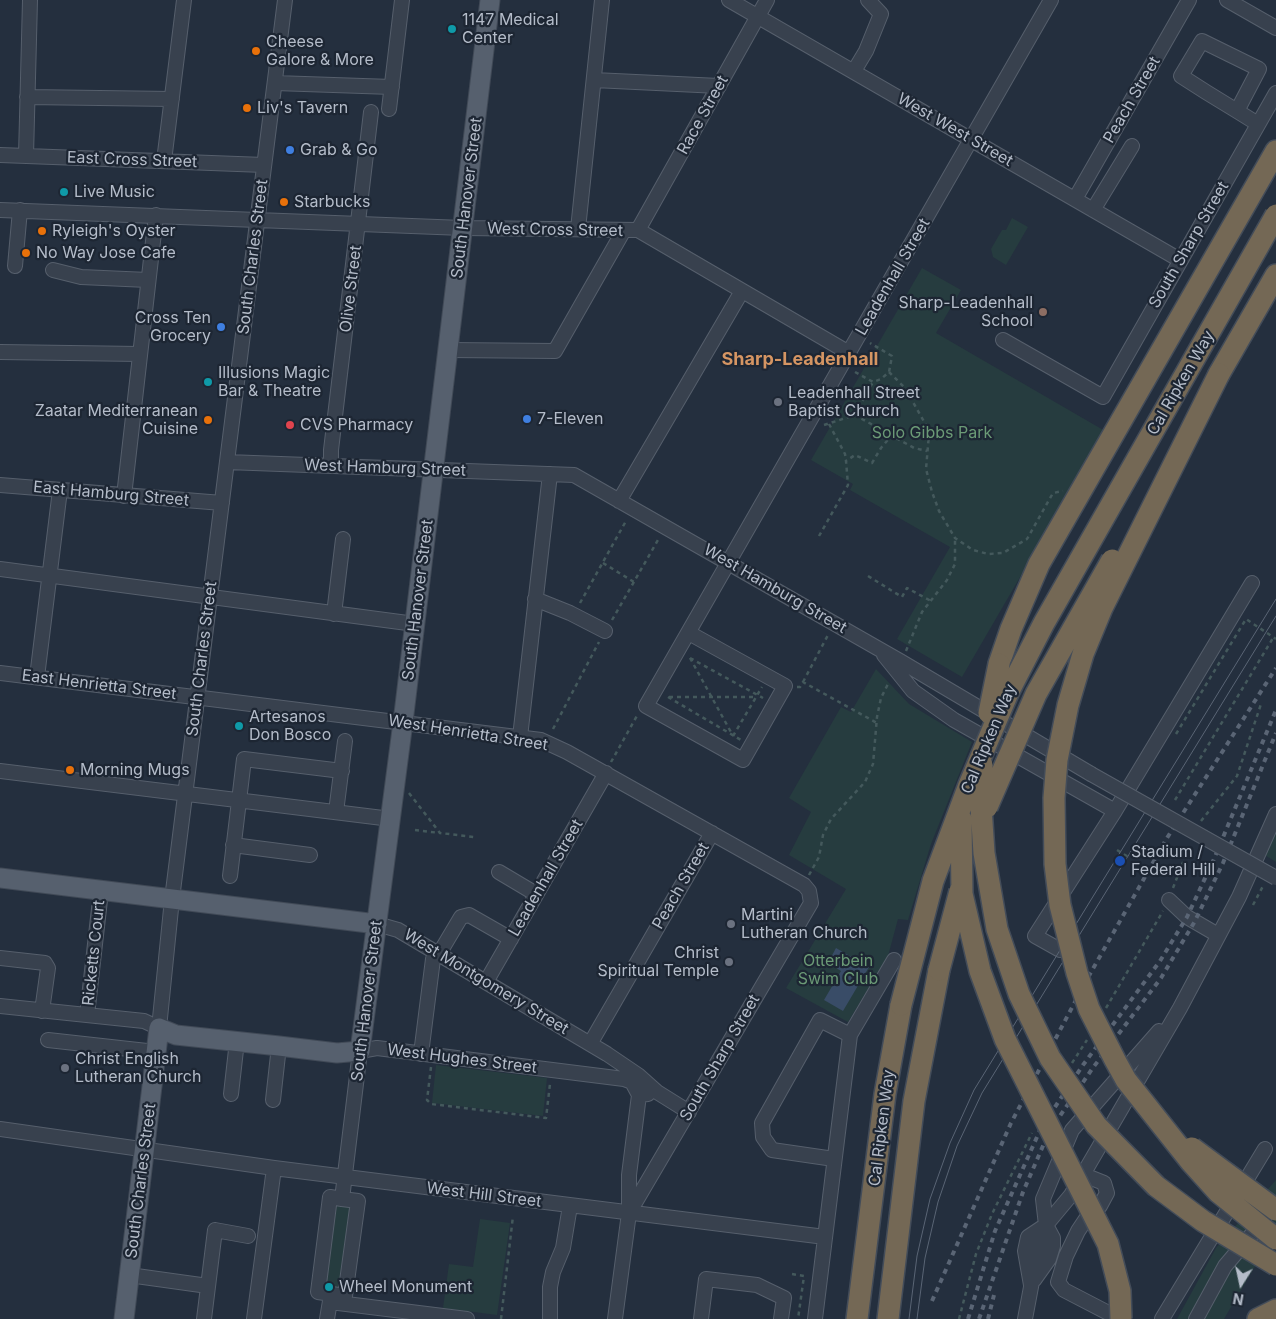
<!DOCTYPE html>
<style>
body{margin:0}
#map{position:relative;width:1276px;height:1319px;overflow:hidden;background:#242f3e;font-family:Inter,sans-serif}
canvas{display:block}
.north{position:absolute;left:1216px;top:1259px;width:50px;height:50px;-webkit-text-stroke:4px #1d2633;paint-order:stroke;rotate:190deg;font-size:14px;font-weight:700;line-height:20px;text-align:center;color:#b4bcc9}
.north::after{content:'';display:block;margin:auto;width:18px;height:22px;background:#b4bcc9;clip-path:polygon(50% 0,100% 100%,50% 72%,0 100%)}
</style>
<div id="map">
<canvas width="1276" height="1319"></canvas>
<div class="north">N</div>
</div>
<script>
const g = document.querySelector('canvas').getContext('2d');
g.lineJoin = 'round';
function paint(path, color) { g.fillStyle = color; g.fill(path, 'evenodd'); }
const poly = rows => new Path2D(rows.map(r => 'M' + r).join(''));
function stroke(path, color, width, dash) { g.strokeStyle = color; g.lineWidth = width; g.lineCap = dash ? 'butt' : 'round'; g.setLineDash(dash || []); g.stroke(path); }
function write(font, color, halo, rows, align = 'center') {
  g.font = font + ' Inter,sans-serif'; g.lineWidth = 4.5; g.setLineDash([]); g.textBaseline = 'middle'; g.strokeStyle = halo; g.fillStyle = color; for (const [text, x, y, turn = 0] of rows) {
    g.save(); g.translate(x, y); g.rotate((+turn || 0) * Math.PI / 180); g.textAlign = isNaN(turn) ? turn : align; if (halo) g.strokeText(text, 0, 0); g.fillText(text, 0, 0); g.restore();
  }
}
const green = poly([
 [1012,218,1028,227,1006,265,993,257,991,249,1002,230,1006,230],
 [922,268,961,290,936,333,1105,431,962,677,897,639,950,547,850,490,853,484,811,460],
 [876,669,909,704,972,742,931,844,908,920,898,919,888,956,848,1022,786,988,846,889,789,855,811,812,789,798,841,707,851,712],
 [1276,829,1276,862,1263,854],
 [436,1065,547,1078,543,1116,432,1103],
 [1276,1180,1276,1243,1254,1268,1224,1319,1177,1319,1216,1248],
 [333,1200,354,1203,342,1292,321,1290],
 [480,1219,510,1223,497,1315,443,1308,449,1264,473,1267]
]);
const water = poly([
 [836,948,869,967,843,1011,824,1000,841,971,828,963]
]);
const path = poly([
 [855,372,873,382,881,379,889,372,892,356,870,343],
 [889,372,905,388,926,425,929,434,926,469,932,492,939,511,955,538,973,550,988,554,1003,553,1027,539,1053,493,1063,491],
 [855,415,873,382],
 [829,424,845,454,846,461],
 [824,425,855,415,914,448,927,451],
 [819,536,848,485,846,461,855,455,872,463,881,448,892,435],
 [603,563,634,582],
 [868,576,902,597,907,588,931,601],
 [580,603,626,521],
 [612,620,658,540],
 [906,651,922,612,947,580,955,564,955,538],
 [690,658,763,698],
 [690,658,732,734],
 [803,682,828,635],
 [797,687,800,687,803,682,877,723],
 [668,697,741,740],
 [669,697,756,697],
 [553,729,599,642],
 [733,736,762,687],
 [611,762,638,714],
 [409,793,440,833,474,837],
 [1175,800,1273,638],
 [1201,821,1237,776,1261,704],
 [415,830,440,833],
 [1117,850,1130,858],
 [809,875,819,857,823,835,831,819,865,782,873,764,877,717,881,698,889,682],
 [1173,888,1190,844],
 [1253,905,1263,886],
 [1106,1008,1163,911],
 [1072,1063,1087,1040],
 [431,1067,427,1100,431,1104,546,1118,550,1084],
 [792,1274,804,1276,798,1319],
 [501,1319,513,1216],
 [959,1319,976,1254,992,1214,1032,1133]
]);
const minor = poly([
 [729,0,1180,260],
 [1227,0,1276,28],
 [854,71,866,51,881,14,868,0],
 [594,80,719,86],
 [275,83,392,87],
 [27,97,172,99],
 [389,109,402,0],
 [1237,111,1259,69,1202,41,1181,76,1206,92,1237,111,1258,124],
 [0,155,264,165],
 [26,156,30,0],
 [164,161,184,0],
 [1075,199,1189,0],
 [0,210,463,228,638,230,849,353],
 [1093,210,1132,146],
 [578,229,602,0],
 [638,230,767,0],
 [15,266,20,210],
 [53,270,81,277,148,280],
 [1003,340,1103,397,1276,93],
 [449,350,555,351,624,230],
 [0,352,139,354],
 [227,462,574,475,900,661,1091,774],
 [331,466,331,450,371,112],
 [0,485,222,503],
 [124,496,156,215],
 [619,501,742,291],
 [0,569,415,624],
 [535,599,570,613,605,631],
 [334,614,343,539],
 [689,633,785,686,743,760,646,706,1051,0],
 [884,655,913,691,954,720,1115,811],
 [0,673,541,740,567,752,804,885,809,891,811,903,629,1213],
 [37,677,60,490],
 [520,737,550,474],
 [0,771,391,819],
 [336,812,345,741],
 [233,845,310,855],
 [499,872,536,894],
 [230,876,244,759,342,771],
 [1169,900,1187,917,1218,935],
 [377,924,398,930,607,1054,638,1075,657,1092,689,1112],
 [1060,950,1035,936,1115,811,1252,583],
 [0,958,45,963,48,968,42,1011],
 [486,982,606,773],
 [0,1006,144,1021,159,1028,172,899,285,0],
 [87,1015,101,891],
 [850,1035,894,960],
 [48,1040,156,1052],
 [590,1044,712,833],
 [421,1054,433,959,439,954,461,917,469,915,511,939],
 [231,1094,237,1041],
 [273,1100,279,1046],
 [0,1129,274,1168,825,1237],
 [1079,1179,1089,1177,1104,1183,1107,1193,1100,1206,1088,1216,1078,1231,1066,1256,1058,1282,1064,1290,1120,1319],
 [342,1199,358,1201,345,1296,318,1292,330,1197,342,1199,360,1051,377,1048,624,1079,632,1082,639,1095],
 [129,1275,208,1286],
 [1034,1280,1049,1259,1053,1246,1053,1238,1046,1225],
 [1031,1285,1025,1251,1028,1237,1046,1225,1071,1195,1180,1008,1239,897,1276,814],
 [330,1302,467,1319],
 [204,1319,215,1230,248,1236],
 [254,1319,274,1168],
 [327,1319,331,1295],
 [550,1319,550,1287,553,1272,563,1248,570,1206],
 [615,1319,629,1213,629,1175,639,1095,648,1094],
 [701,1319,706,1279,757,1285,784,1298,781,1319],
 [815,1319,850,1035,820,1020,762,1123,763,1137,772,1150,834,1159],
 [1025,1319,1037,1255,1046,1225,1043,1199,1072,1130,1159,1031],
 [1162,1319,1265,1149],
 [1196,1319,1225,1266,1264,1220]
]);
const major = poly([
 [0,878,377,924],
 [124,1319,159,1028,176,1035,279,1046,337,1053,360,1051,403,722,490,0]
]);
const highway = poly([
 [1219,374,1276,275],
 [999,664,1011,629,1039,564,1276,151],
 [857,1319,885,1094,901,1005],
 [888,1319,914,1101,939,970],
 [1258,1319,1276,1310]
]);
const tram = poly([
 [909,1319,917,1256,930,1199,950,1143,974,1090,1276,599],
 [917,1319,925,1258,938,1202,957,1146,982,1093,1276,616]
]);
const rail = poly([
 [932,1301,1011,1123,1086,981,1167,838,1276,668],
 [968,1319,995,1231,1041,1128,1083,1065,1160,961,1187,917,1214,859,1276,710],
 [979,1319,1023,1192,1049,1132,1092,1069,1161,978,1195,921,1223,863,1276,733],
 [988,1319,994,1295]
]);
const pathBridge = poly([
 [1176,734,1246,619,1276,639]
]);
const minorBridge = poly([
 [1091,774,1276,878]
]);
const highwayBridge = poly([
 [1219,374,1102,608,1083,654,1068,705,1057,760,1054,798,1055,864,1060,905,1077,973,1089,1009,1115,1060,1126,1080,1191,1162,1218,1192,1276,1239],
 [989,713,999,664],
 [982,765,981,807,984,853,997,929,1019,994,1050,1058,1096,1125,1156,1186,1203,1221,1276,1265],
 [987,807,1036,694,1112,560],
 [961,819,962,894,980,971,1005,1039,1108,1244,1120,1291,1121,1319],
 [939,970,960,891],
 [901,1005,933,881,969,785,1008,693,1044,623,1276,215],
 [1192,1148,1276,1210]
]);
const markers = [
 [452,29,5,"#0f9aa8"],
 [256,51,5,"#e8710a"],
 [247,108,5,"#e8710a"],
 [290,150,5,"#3f7fe0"],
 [64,192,5,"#0f9aa8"],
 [284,202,5,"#e8710a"],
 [42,231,5,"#e8710a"],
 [26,253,5,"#e8710a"],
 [1043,312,5,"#8d6e63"],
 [221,327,5,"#3f7fe0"],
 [208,382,5,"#0f9aa8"],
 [778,402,5,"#6b7280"],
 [527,419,5,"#3f7fe0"],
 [208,420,5,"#e8710a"],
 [290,425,5,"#e0444e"],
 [239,726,5,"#0f9aa8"],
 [70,770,5,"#e8710a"],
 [1120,861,6,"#1a4fb4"],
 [731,924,5,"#6b7280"],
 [729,962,5,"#6b7280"],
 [65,1068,5,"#6b7280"],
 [329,1287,5,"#0f9aa8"]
];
const poiNames = [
 ["1147 Medical",462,20],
 ["Center",462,38],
 ["Cheese",266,42],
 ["Galore & More",266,60],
 ["Liv's Tavern",257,108],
 ["Grab & Go",300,150],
 ["Live Music",74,192],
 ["Starbucks",294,202],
 ["Ryleigh's Oyster",52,231],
 ["No Way Jose Cafe",36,253],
 ["Sharp-Leadenhall",1033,303,"right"],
 ["School",1033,321,"right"],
 ["Cross Ten",211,318,"right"],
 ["Grocery",211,336,"right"],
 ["Illusions Magic",218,373],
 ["Bar & Theatre",218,391],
 ["Leadenhall Street",788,393],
 ["Baptist Church",788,411],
 ["Zaatar Mediterranean",198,411,"right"],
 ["Cuisine",198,429,"right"],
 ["7-Eleven",537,419],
 ["CVS Pharmacy",300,425],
 ["Artesanos",249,717],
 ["Don Bosco",249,735],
 ["Morning Mugs",80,770],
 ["Stadium /",1131,852],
 ["Federal Hill",1131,870],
 ["Martini",741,915],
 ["Lutheran Church",741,933],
 ["Christ",719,953,"right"],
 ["Spiritual Temple",719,971,"right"],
 ["Christ English",75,1059],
 ["Lutheran Church",75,1077],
 ["Wheel Monument",339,1287]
];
const streetNames = [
 ["Peach Street",1132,100,-60],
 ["Race Street",703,115,-61],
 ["West West Street",955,130,30],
 ["East Cross Street",132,160,2],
 ["South Hanover Street",467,198,-83],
 ["West Cross Street",555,230,1],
 ["South Sharp Street",1189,245,-60],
 ["South Charles Street",253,257,-83],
 ["Leadenhall Street",893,277,-60],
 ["Olive Street",351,289,-83],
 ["Cal Ripken Way",1181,383,-60],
 ["West Hamburg Street",385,468,2],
 ["East Hamburg Street",111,494,5],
 ["West Hamburg Street",775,589,30],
 ["South Hanover Street",418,600,-83],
 ["South Charles Street",202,659,-83],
 ["East Henrietta Street",99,685,7],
 ["West Henrietta Street",468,733,9],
 ["Cal Ripken Way",989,739,-67],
 ["Leadenhall Street",546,878,-60],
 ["Peach Street",681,886,-60],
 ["Ricketts Court",94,953,-84],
 ["West Montgomery Street",486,982,31],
 ["South Hanover Street",367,1001,-83],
 ["South Sharp Street",720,1058,-60],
 ["West Hughes Street",462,1059,7],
 ["Cal Ripken Way",882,1128,-83],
 ["South Charles Street",141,1181,-83],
 ["West Hill Street",484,1195,7]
];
const parkNames = [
 ["Solo Gibbs Park",932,433],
 ["Otterbein",838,961],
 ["Swim Club",838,979]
];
const neighbourhoodNames = [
 ["Sharp-Leadenhall",800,360]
];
paint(green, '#263c3f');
paint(water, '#394c67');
stroke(minor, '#565f6c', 16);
stroke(major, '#414a57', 21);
stroke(highway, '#434c59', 24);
stroke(path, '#44595c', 2.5, [4, 4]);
stroke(minor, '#38414e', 14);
stroke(major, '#56606e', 19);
stroke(highway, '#746855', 21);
stroke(tram, '#5a6575', 1);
stroke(rail, '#5a6575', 4, [5, 5]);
stroke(minorBridge, '#565f6c', 16, []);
stroke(highwayBridge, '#434c59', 24, []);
stroke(pathBridge, '#44595c', 2.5, [4, 4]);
stroke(minorBridge, '#38414e', 14);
stroke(highwayBridge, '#746855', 21);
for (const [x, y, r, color] of markers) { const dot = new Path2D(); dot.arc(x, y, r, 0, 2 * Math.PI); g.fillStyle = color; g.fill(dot); stroke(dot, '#1d2633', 2); }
write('16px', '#b4bcc9', '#1d2633', poiNames, 'left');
write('16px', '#b4bcc9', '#1d2633', streetNames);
write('16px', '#6b9a76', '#1d2633', parkNames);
write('bold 18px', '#d59563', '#1d2633', neighbourhoodNames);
</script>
